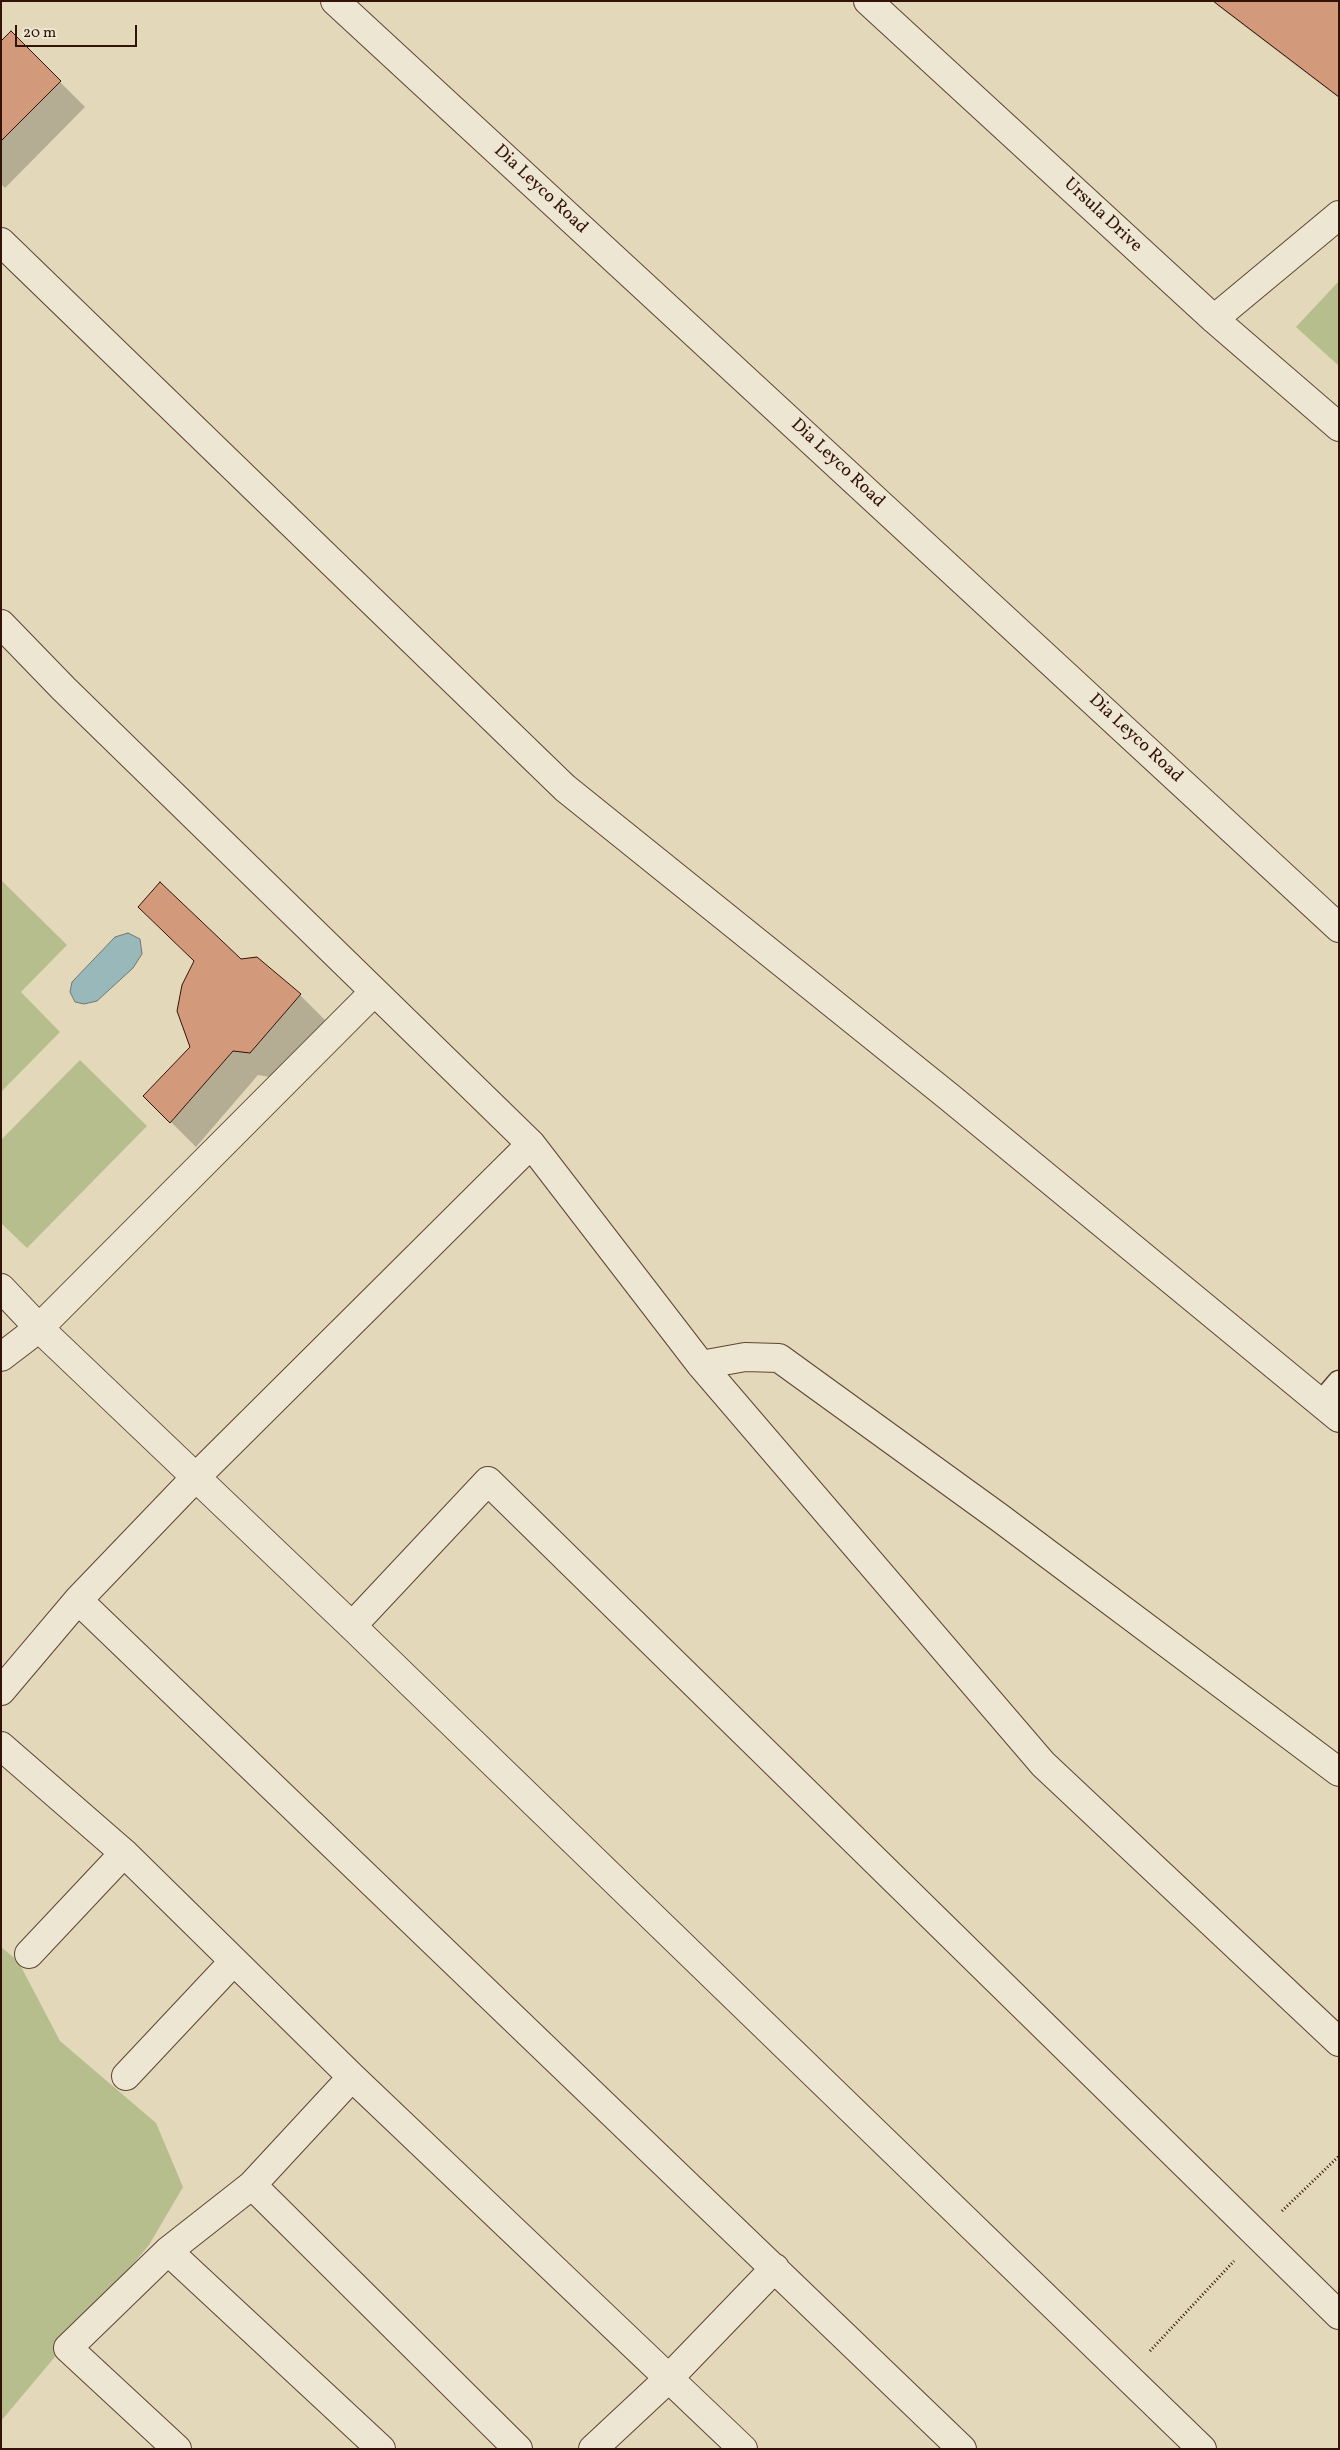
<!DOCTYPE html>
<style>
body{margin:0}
#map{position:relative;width:1340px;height:2450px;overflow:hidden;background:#e3d8ba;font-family:Vollkorn,serif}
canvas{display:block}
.frame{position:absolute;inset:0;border:2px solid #331307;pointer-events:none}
.scale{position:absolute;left:15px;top:25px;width:122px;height:22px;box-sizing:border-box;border:2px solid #331307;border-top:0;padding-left:6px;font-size:15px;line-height:18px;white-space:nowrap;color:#331307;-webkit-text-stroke:4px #ede6d2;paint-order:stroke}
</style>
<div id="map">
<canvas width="1340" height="2450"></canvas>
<div class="frame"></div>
<div class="scale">20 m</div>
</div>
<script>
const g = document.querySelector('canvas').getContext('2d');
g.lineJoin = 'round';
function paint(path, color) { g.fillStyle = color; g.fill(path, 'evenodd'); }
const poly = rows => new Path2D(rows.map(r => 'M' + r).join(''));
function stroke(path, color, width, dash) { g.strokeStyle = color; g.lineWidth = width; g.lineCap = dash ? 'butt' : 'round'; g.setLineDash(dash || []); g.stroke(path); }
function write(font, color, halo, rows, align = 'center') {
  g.font = font + ' Vollkorn,serif'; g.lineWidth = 4; g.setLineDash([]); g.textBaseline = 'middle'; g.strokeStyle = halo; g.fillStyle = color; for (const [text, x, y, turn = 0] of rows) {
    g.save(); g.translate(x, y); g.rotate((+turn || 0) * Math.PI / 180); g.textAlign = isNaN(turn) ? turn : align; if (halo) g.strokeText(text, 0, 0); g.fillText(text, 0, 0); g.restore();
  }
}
const green = poly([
 [1339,281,1339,366,1296,327],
 [1,880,67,945,21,992,60,1032,1,1092],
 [80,1060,147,1126,27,1248,1,1223,1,1140],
 [1,1947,18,1961,60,2041,156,2123,183,2187,149,2245,1,2421]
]);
const water = poly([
 [128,933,140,939,142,954,133,968,97,1001,84,1004,75,1002,70,992,72,982,115,937,128,933]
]);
const shadow = poly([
 [1214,1,1339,1,1339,98,1218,6],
 [11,33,85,107,5,188,1,184,1,43],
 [240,960,300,995,325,1020,275,1078,258,1075,196,1147,145,1096,192,1048]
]);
const building = poly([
 [1213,1,1339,1,1339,97,1213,1],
 [11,31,61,81,1,141,1,41,11,31],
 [160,882,241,959,257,957,301,994,250,1053,233,1051,170,1123,143,1096,190,1047,177,1011,182,985,194,961,138,907,160,882]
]);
const path = poly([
 [1282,2211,1339,2156],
 [1150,2351,1234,2261]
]);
const lane = poly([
 [1321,1403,1339,1382]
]);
const street = poly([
 [335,1,1339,928],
 [868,1,1214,319,1339,427],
 [1,242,565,788,948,1096,1339,1418],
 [1214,319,1339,215],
 [1,624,64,689,531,1144,701,1365,1043,1764,1339,2042],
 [1,1288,39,1328,352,1626,1202,2449],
 [1,1357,39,1328,374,992],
 [701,1365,745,1357,779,1358,1000,1518,1339,1772],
 [78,1600,962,2449],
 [352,1626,488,1481,1339,2315],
 [1,1691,78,1600,196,1477,531,1144],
 [1,1746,124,1853,352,2077,743,2449],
 [29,1954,124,1853],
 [126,2076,234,1961],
 [252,2185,518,2449],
 [168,2251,381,2449],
 [177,2449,68,2348,168,2251,252,2185,352,2077],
 [593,2449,668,2379,775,2268]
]);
const streetNames = [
 ["Dia Leyco Road",540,190,43],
 ["Ursula Drive",1102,216,43],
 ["Dia Leyco Road",837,464,43],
 ["Dia Leyco Road",1135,739,43]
];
paint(green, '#b6be8d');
paint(water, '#99b8b9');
stroke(water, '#707672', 1);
paint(shadow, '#0003');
paint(building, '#d29a7b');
stroke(building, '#331307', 1);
stroke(lane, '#5f4434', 25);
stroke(street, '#5f4434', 30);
stroke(path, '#331307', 3, [1, 2.5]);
stroke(lane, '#ede6d2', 22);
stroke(street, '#ede6d2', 28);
write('18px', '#331307', '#ede6d2', streetNames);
</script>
